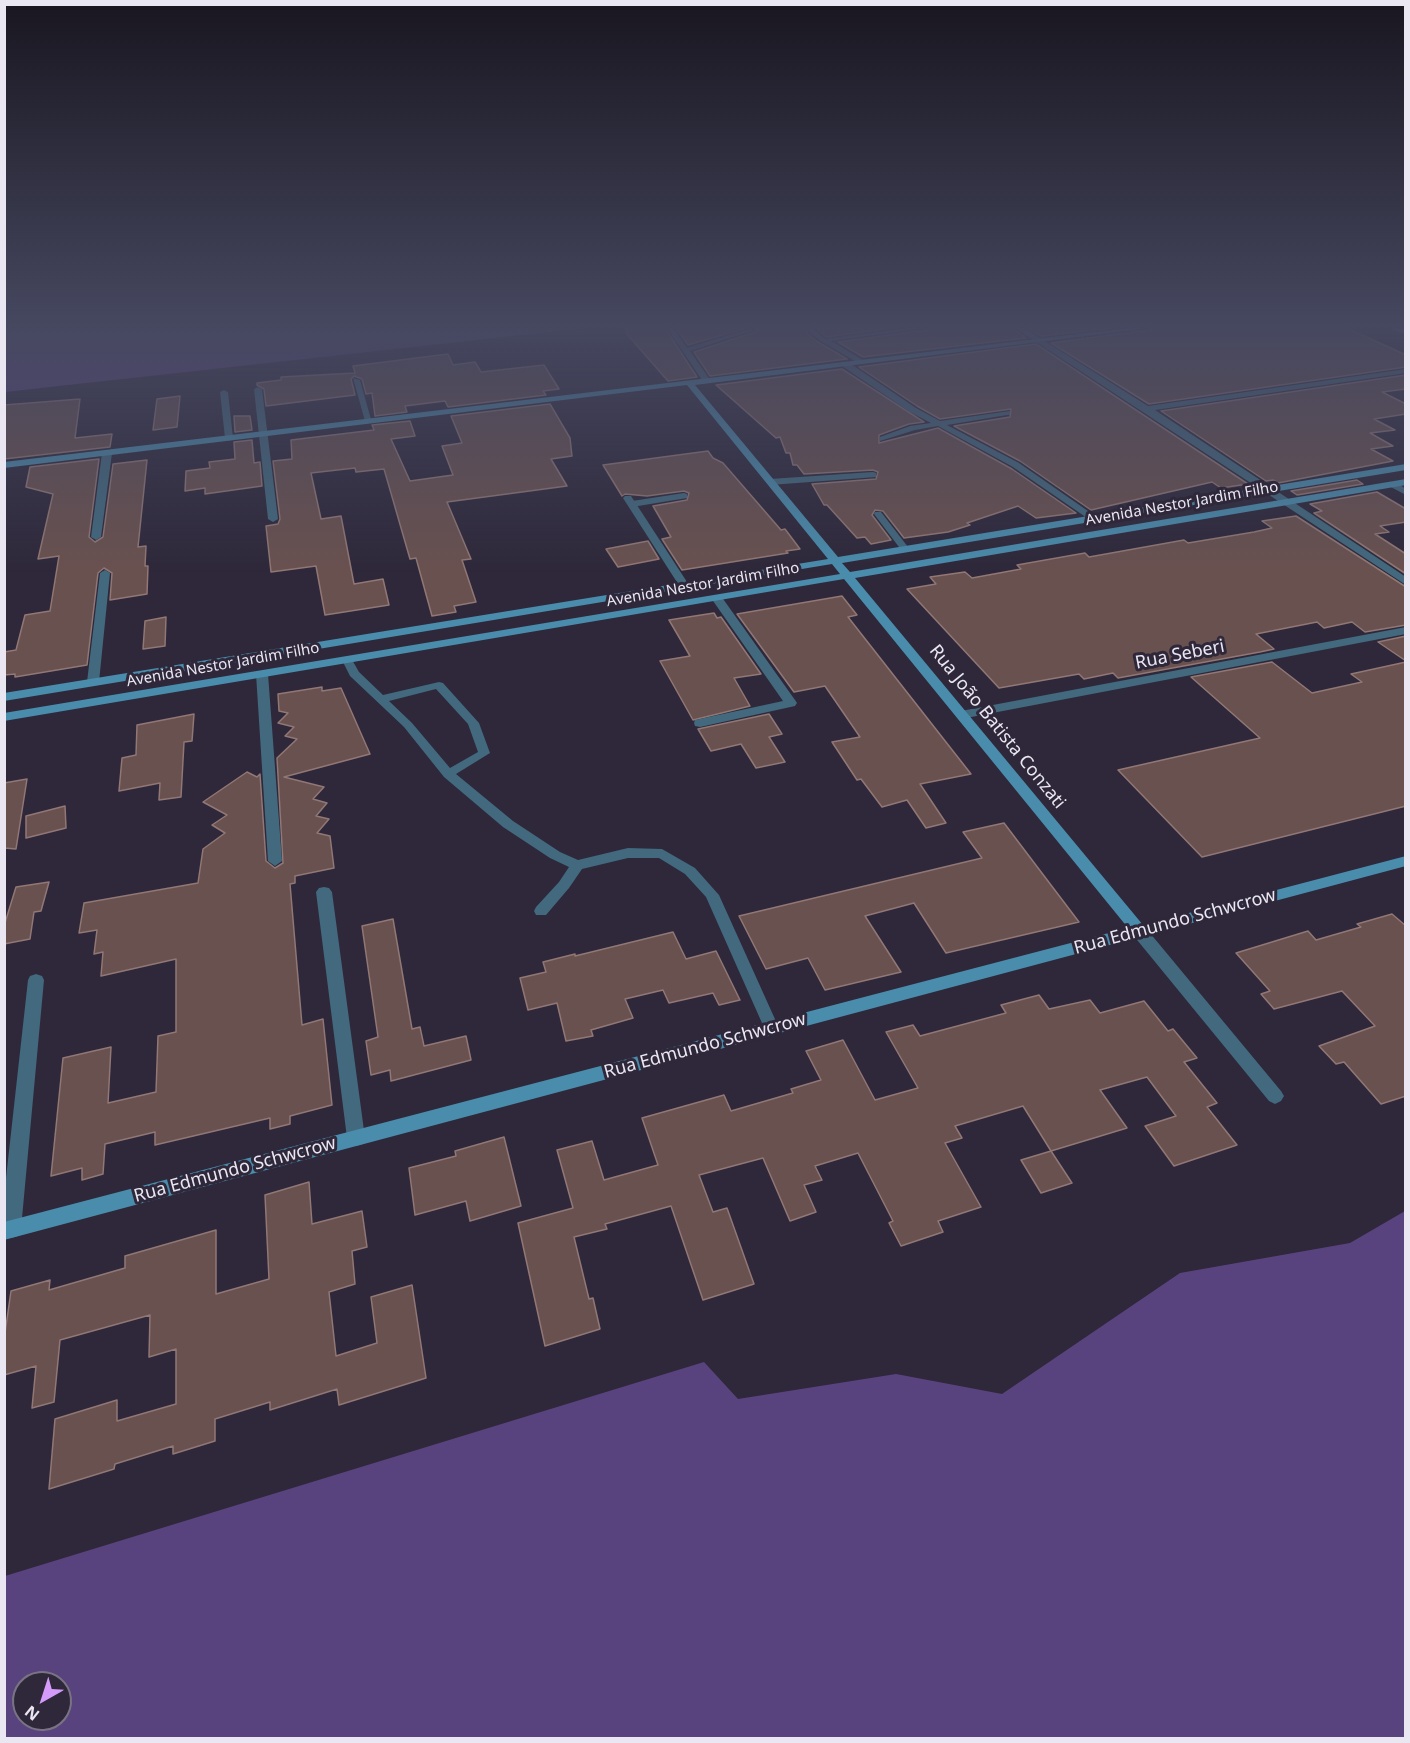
<!DOCTYPE html>
<meta charset="utf-8">
<style>
body{margin:0}
#map{position:relative;width:1410px;height:1743px;overflow:hidden;background:#2e283a;font-family:"Noto Sans",sans-serif}
canvas{display:block}
.frame{position:absolute;inset:0;border:6px solid #eae6f2;pointer-events:none}
.north{position:absolute;left:12px;top:1671px;width:60px;height:60px;box-sizing:border-box;background:#2e283a;border:2px solid #797484;border-radius:50%;rotate:219deg;font-size:16px;font-weight:700;line-height:24px;text-align:center;color:#eae6f2}
.north::after{content:'';display:block;margin:auto;width:21px;height:27px;background:#d59bfa;clip-path:polygon(50% 0,100% 100%,50% 72%,0 100%)}
</style>
<div id="map">
<canvas width="1410" height="1743"></canvas>
<div class="frame"></div>
<div class="north">N</div>
</div>
<script>
const g = document.querySelector('canvas').getContext('2d');
g.lineJoin = 'round';
function paint(path, color) { g.fillStyle = color; g.fill(path, 'evenodd'); }
const poly = rows => new Path2D(rows.map(r => 'M' + r).join(''));
function stroke(path, color, width, dash) { g.strokeStyle = color; g.lineWidth = width; g.lineCap = dash ? 'butt' : 'round'; g.setLineDash(dash || []); g.stroke(path); }
function write(font, color, halo, rows, align = 'center') {
  g.font = font + ' "Noto Sans",sans-serif'; g.lineWidth = 6; g.setLineDash([]); g.textBaseline = 'middle'; g.strokeStyle = halo; g.fillStyle = color; for (const [text, x, y, turn = 0] of rows) {
    g.save(); g.translate(x, y); g.rotate((+turn || 0) * Math.PI / 180); g.textAlign = isNaN(turn) ? turn : align; if (halo) g.strokeText(text, 0, 0); g.fillText(text, 0, 0); g.restore();
  }
}
const green = poly([
 [4,328,585,328,5,392],
 [1405,1211,1405,1738,5,1738,5,1576,704,1362,738,1399,896,1374,1002,1394,1180,1273,1350,1243],
 [24,1683,60,1683,60,1719,24,1719]
]);
const building = poly([
 [624,328,665,328,697,377,668,381,625,332,628,332,624,328],
 [676,328,746,328,688,345,676,328],
 [754,328,806,328,808,334,818,342,847,359,710,376,694,352,755,332,756,329,754,328],
 [816,328,893,328,826,337,816,328],
 [929,328,1013,328,1026,338,863,357,838,342,927,330,929,328],
 [1028,328,1113,328,1041,336,1028,328],
 [1151,328,1347,328,1406,355,1406,367,1149,404,1051,343,1149,330,1151,328],
 [1036,344,1248,484,1221,488,1212,482,1091,510,1020,461,954,426,1010,417,1011,409,940,419,917,406,859,367,1036,344],
 [448,354,453,365,475,362,481,372,544,365,559,389,543,391,546,395,448,407,445,401,405,406,407,412,375,416,372,393,366,394,362,379,354,376,351,379,355,395,266,406,264,389,257,385,257,383,281,380,281,377,355,373,353,366,448,354],
 [842,369,924,422,909,424,879,435,879,443,938,428,1012,469,1076,513,1036,518,1018,506,967,523,970,525,948,532,904,538,883,511,875,510,872,515,891,540,871,544,865,537,857,538,827,505,824,505,812,484,876,479,878,472,873,470,804,474,797,465,793,465,790,453,786,453,780,437,776,438,716,385,842,369],
 [1406,375,1406,389,1382,392,1406,404,1406,414,1374,419,1395,430,1370,433,1393,446,1371,449,1393,461,1278,483,1273,480,1266,481,1161,411,1406,375],
 [180,396,177,427,153,430,157,399,180,396],
 [80,399,75,438,112,434,110,447,4,459,4,405,80,399],
 [550,404,570,438,572,456,551,459,567,486,447,502,471,559,462,560,476,602,454,606,456,612,432,616,416,558,410,559,384,469,356,472,355,468,311,473,321,519,341,516,354,584,383,579,389,605,325,615,316,566,271,572,266,526,278,524,280,519,273,461,292,459,291,440,374,430,372,425,410,421,415,436,391,439,410,481,453,475,442,446,462,443,451,416,550,404],
 [234,416,250,416,252,430,235,432,234,416],
 [252,440,254,463,260,462,262,486,205,494,205,488,185,491,186,471,210,468,209,462,235,459,234,442,252,440],
 [708,451,713,458,723,463,781,530,785,529,800,549,786,551,788,553,682,570,662,539,671,537,653,506,687,500,689,493,684,491,647,496,625,494,622,496,603,465,708,451],
 [99,459,89,537,95,542,103,537,113,464,147,460,138,547,146,546,145,566,148,566,147,594,110,600,112,573,104,568,98,573,87,665,15,677,15,674,4,675,4,652,16,650,25,615,50,611,59,556,38,559,53,494,26,487,30,467,99,459],
 [1357,480,1363,484,1297,495,1291,491,1357,480],
 [1377,492,1406,509,1406,522,1380,526,1389,532,1375,534,1406,554,1406,574,1314,513,1322,511,1310,504,1377,492],
 [1296,516,1406,587,1406,625,1365,632,1352,622,1324,628,1317,622,1256,634,1274,649,1260,652,1118,678,1113,673,1084,679,1079,674,999,688,907,589,936,584,930,577,965,572,972,578,1021,569,1017,565,1085,553,1089,557,1184,540,1188,543,1254,532,1272,528,1262,521,1296,516],
 [648,541,659,559,618,567,606,549,648,541],
 [842,596,857,615,848,617,971,774,920,784,946,823,926,828,907,800,882,807,861,779,857,780,832,742,860,737,825,686,794,692,737,614,842,596],
 [714,613,717,618,721,617,761,674,734,678,750,706,693,720,660,661,690,656,669,620,714,613],
 [166,617,165,646,143,649,145,621,166,617],
 [1406,636,1406,661,1378,642,1406,636],
 [1272,662,1312,693,1362,682,1351,674,1406,662,1406,806,1202,857,1118,770,1260,738,1191,677,1272,662],
 [322,687,322,691,341,688,370,754,284,777,324,787,313,799,327,803,316,816,329,819,317,833,330,836,334,868,295,876,295,883,290,884,302,1025,323,1019,332,1105,290,1116,290,1124,270,1129,270,1118,155,1145,155,1132,105,1144,103,1174,82,1180,82,1168,51,1176,63,1058,111,1047,108,1103,156,1092,158,1036,176,1032,176,959,101,976,103,952,94,954,97,930,79,933,84,903,198,883,203,849,225,833,212,825,227,815,203,802,247,772,257,777,260,774,266,861,275,868,283,863,277,758,297,739,285,736,294,727,278,723,288,713,279,711,278,694,322,687],
 [194,714,192,741,184,742,181,797,159,800,160,783,119,791,122,758,136,755,137,725,194,714],
 [769,714,782,734,769,737,785,762,756,768,741,744,711,751,698,729,769,714],
 [27,779,16,849,4,848,4,783,27,779],
 [65,806,66,828,26,838,26,816,65,806],
 [1004,823,1079,922,946,953,914,903,865,916,901,972,825,990,808,958,766,969,739,916,982,858,963,832,1004,823],
 [49,882,41,911,34,912,30,939,4,944,4,926,16,887,49,882],
 [1392,914,1406,926,1406,1096,1381,1104,1344,1062,1336,1064,1319,1046,1375,1026,1342,991,1274,1009,1261,994,1270,991,1236,953,1308,931,1316,940,1361,927,1357,924,1392,914],
 [393,919,412,1029,420,1027,424,1046,466,1036,471,1060,391,1081,390,1070,371,1075,366,1041,378,1037,362,926,393,919],
 [673,932,686,959,716,951,740,1000,719,1005,713,993,669,1003,663,990,625,999,633,1018,591,1030,593,1036,566,1041,557,1003,528,1010,520,978,546,972,543,962,575,954,575,956,673,932],
 [1039,995,1049,1009,1090,1000,1100,1013,1144,1001,1168,1031,1173,1029,1197,1058,1184,1062,1217,1103,1207,1107,1237,1145,1174,1166,1145,1126,1176,1116,1147,1077,1100,1090,1127,1128,1051,1151,1023,1106,955,1126,962,1138,945,1143,981,1207,938,1221,943,1232,901,1246,889,1223,893,1221,858,1153,815,1166,822,1180,804,1185,816,1212,790,1221,763,1158,699,1175,713,1212,727,1208,754,1284,703,1300,671,1206,605,1224,607,1229,574,1237,589,1299,593,1298,600,1329,545,1346,518,1223,573,1208,557,1150,592,1141,604,1180,658,1165,642,1118,724,1095,731,1111,793,1093,791,1089,821,1080,806,1051,843,1040,875,1100,918,1088,886,1032,913,1025,920,1036,1006,1013,1001,1005,1039,995],
 [504,1137,521,1206,470,1221,466,1201,415,1215,409,1168,456,1156,455,1151,504,1137],
 [1051,1151,1072,1183,1041,1193,1021,1160,1051,1151],
 [309,1182,312,1224,362,1211,367,1247,352,1251,355,1284,329,1292,336,1356,377,1343,371,1297,412,1285,426,1378,339,1405,337,1389,270,1410,270,1402,215,1419,215,1441,173,1454,173,1446,115,1464,114,1469,49,1489,55,1419,117,1400,117,1421,176,1404,176,1349,149,1357,150,1315,60,1340,54,1402,32,1408,36,1366,4,1375,4,1340,11,1291,50,1280,49,1290,125,1268,125,1256,216,1230,216,1294,269,1279,265,1195,309,1182]
]);
const lane = poly([
 [667,328,673,328,687,348,749,329,754,330,690,351,711,381,707,383,704,383,667,328],
 [808,328,814,328,814,330,825,339,825,341,821,341,809,332,808,328],
 [842,362,848,362,916,408,940,421,1010,411,1010,415,1007,415,947,425,1019,463,1098,518,1090,520,1013,467,938,426,915,430,880,441,880,437,910,426,931,423,910,412,842,366,842,362],
 [258,387,262,389,278,519,273,522,268,519,254,389,258,387],
 [873,472,876,473,876,477,770,485,766,482,770,479,873,472],
 [1389,482,1395,482,1406,489,1406,495,1389,486,1389,482],
 [684,493,687,494,687,498,632,507,628,504,632,501,684,493],
 [875,512,881,512,908,547,908,551,902,551,874,514,875,512],
 [347,657,351,658,359,672,383,695,439,682,443,683,479,723,490,753,456,774,513,821,560,852,578,860,628,848,662,849,695,868,719,895,779,1028,776,1032,771,1034,766,1032,706,897,685,874,659,858,628,858,582,869,569,888,546,915,536,915,534,911,536,907,559,882,569,867,550,858,503,827,444,777,404,727,350,676,342,660,347,657],
 [436,689,468,724,478,752,450,768,412,723,389,701,436,689],
 [262,671,268,674,282,861,275,866,268,861,256,674,262,671]
]);
const street = poly([
 [907,328,927,328,831,341,863,360,863,364,860,364,819,340,907,328],
 [1015,328,1024,328,1148,406,1406,369,1406,373,1155,410,1406,577,1406,585,1015,328],
 [353,378,360,380,372,423,365,421,353,378],
 [224,390,228,392,233,438,229,441,225,438,220,392,224,390],
 [107,450,112,453,101,537,96,540,91,537,102,453,107,450],
 [625,496,631,496,689,585,688,587,680,587,623,498,625,496],
 [105,570,110,573,99,682,93,686,87,682,100,573,105,570],
 [717,595,721,596,795,700,797,703,795,706,700,727,695,726,694,723,695,720,783,701,711,598,717,595],
 [1406,627,1406,634,961,719,955,715,961,711,1406,627],
 [324,887,329,888,332,892,365,1138,363,1144,356,1146,349,1144,347,1138,316,892,319,888,324,887],
 [1139,925,1145,927,1281,1091,1284,1096,1281,1101,1275,1104,1269,1101,1133,935,1131,931,1133,927,1139,925],
 [36,974,42,976,44,980,21,1229,18,1236,11,1238,4,1236,4,1196,28,980,30,976,36,974]
]);
const secondary = poly([
 [1129,328,1149,328,695,385,838,557,1406,464,1406,470,842,563,850,572,1406,479,1406,485,855,578,1143,925,1406,856,1406,866,4,1240,4,1222,1128,928,844,579,4,721,4,713,840,574,832,564,4,701,4,693,828,559,687,385,4,468,4,462,1129,328],
 [1393,328,1406,329,1406,334,1393,330,1393,328]
]);
const farStreetnames = [
 ["Avenida Nestor Jardim Filho",1182,504,-10],
 ["Avenida Nestor Jardim Filho",703,585,-10],
 ["Avenida Nestor Jardim Filho",223,665,-10]
];
const streetNames = [
 ["Rua Seberi",1180,655,-11],
 ["Rua João Batista Conzati",997,727,51],
 ["Rua Edmundo Schwcrow",1175,922,-15],
 ["Rua Edmundo Schwcrow",705,1046,-15],
 ["Rua Edmundo Schwcrow",235,1170,-15]
];
paint(green, '#59437e');
paint(building, '#69514f');
stroke(building, '#917775', 1.5);
paint(lane, '#42697e');
paint(street, '#42697e');
paint(secondary, '#4a8cac');
const sky = g.createLinearGradient(0, 0, 0, 572);
sky.addColorStop(0, '#191620');
sky.addColorStop(0.57, '#464860');
sky.addColorStop(1, '#46486000');
g.fillStyle = sky;
g.fillRect(0, 0, 1410, 572);
write('15px', '#eae6f2', '#2e283a', farStreetnames);
write('18px', '#eae6f2', '#2e283a', streetNames);
</script>
